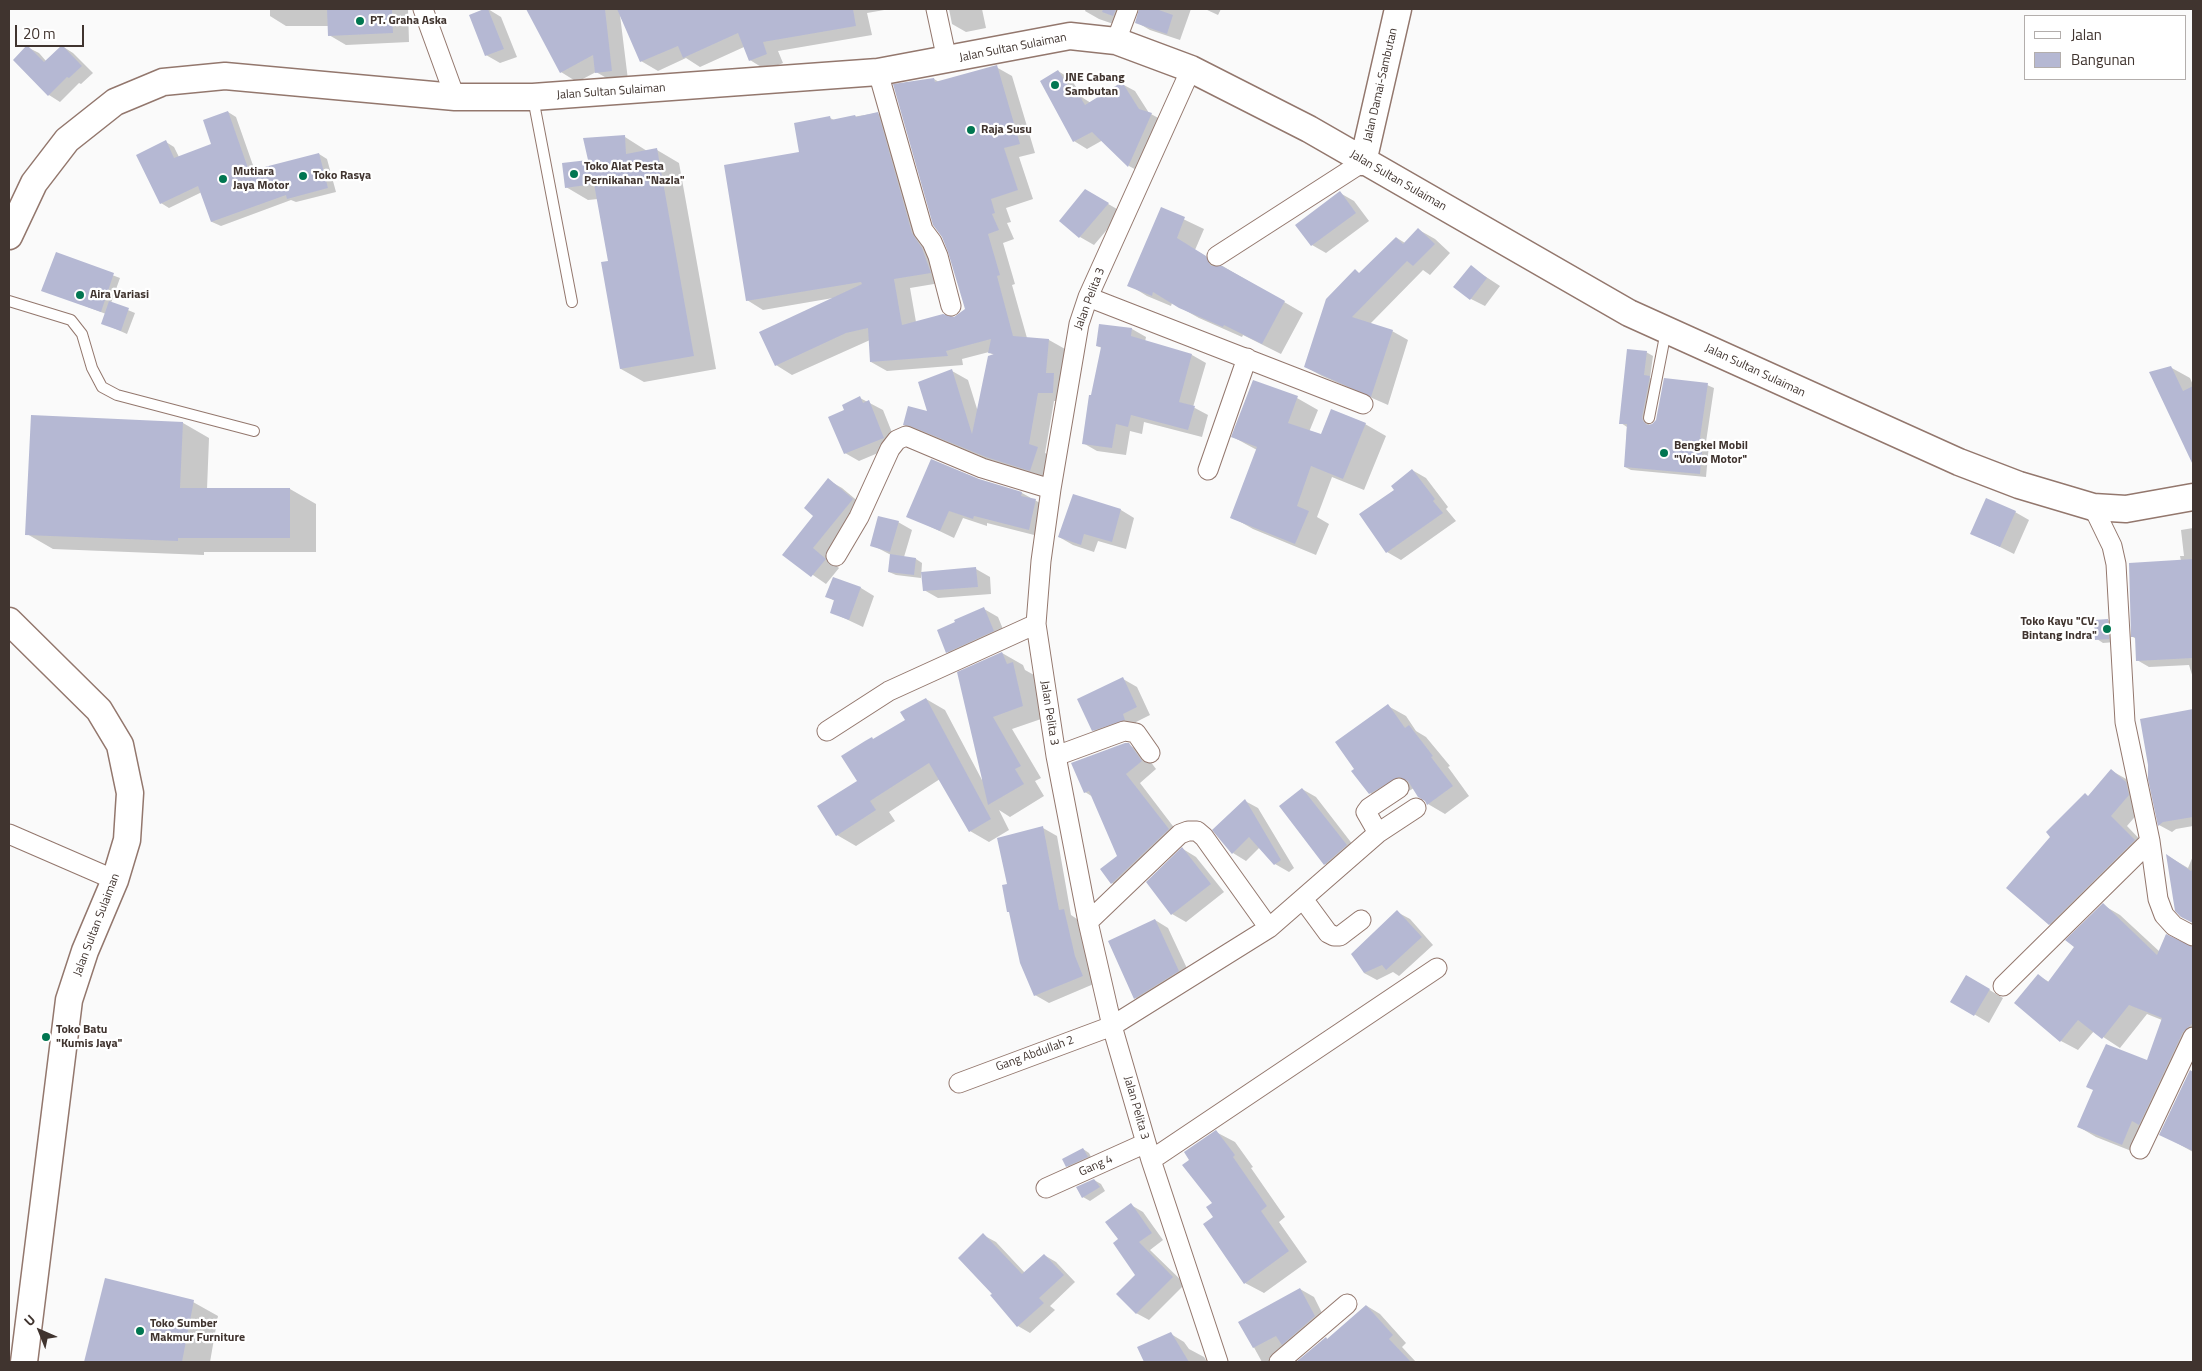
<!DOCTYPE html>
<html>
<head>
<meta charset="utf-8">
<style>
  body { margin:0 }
  #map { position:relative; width:2202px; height:1371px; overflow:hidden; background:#fafafa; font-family:"Titillium Web",sans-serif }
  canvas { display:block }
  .frame { position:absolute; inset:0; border:10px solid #40342f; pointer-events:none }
  .legend { position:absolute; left:2024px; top:15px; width:162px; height:65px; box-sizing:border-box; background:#fff; border:1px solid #b3aeac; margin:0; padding:6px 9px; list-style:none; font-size:15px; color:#40342f }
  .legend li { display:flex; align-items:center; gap:10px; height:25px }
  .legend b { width:25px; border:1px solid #b3aeac }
  .north { position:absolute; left:15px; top:1306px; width:50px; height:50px; -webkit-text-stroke:4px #fff; paint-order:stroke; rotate:316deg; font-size:14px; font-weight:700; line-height:20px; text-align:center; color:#40342f }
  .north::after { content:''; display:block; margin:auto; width:18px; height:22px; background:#40342f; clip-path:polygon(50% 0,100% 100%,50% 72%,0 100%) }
  .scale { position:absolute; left:15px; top:25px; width:69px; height:22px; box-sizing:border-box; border:2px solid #40342f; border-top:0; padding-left:6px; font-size:15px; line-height:18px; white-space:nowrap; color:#40342f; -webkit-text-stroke:4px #fff; paint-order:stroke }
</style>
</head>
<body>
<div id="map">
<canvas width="2202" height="1371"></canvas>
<div class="frame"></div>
<ul class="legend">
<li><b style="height:6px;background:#fff"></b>Jalan</li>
<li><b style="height:14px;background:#b5b8d3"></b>Bangunan</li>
</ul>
<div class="north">U</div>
<div class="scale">20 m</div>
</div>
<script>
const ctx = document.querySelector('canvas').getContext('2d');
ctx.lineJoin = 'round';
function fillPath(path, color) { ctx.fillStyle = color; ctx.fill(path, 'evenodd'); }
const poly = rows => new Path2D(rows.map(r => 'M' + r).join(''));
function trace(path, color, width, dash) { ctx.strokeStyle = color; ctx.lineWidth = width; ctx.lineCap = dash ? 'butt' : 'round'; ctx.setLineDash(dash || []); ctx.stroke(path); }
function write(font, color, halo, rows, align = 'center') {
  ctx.font = font + ' "Titillium Web",sans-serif'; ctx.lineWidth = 4.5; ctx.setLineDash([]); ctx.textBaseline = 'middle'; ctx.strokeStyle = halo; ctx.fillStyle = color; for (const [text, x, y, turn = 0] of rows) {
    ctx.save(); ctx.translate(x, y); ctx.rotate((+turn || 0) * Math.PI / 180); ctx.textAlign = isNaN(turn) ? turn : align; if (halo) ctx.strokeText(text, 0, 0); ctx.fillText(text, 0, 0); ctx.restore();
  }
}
fillPath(poly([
  [270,9,408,9,409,42,346,45,329,35,329,26,286,26,270,16],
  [488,9,501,17,517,57,500,63,486,55,471,15],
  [527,9,890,9,867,13,872,35,778,51,783,63,766,70,750,60,744,47,700,67,686,58,658,71,641,61,620,15,628,80,612,81,596,72,577,82,561,72],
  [949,9,982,9,986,28,966,32,952,24],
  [1086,9,1134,9,1125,28,1099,19,1085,11],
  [1140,9,1191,9,1180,40,1150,30,1136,22],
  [1205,9,1221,9,1218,15],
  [62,46,73,53,93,73,81,84,79,83,60,102,49,95,14,60,27,47,39,53,46,61],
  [996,67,1012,76,1035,153,1019,157,1033,199,1006,208,1011,222,1007,223,1014,239,1003,243,1015,284,1012,285,1027,338,1049,340,1065,349,1062,379,1069,401,1054,401,1045,453,1053,457,1046,479,1003,466,927,434,920,434,904,425,929,413,952,371,968,380,978,412,994,355,989,352,962,359,963,365,887,371,871,362,870,340,792,375,776,365,833,298,763,310,747,300,800,153,830,118,834,120,877,113,893,122,946,282,910,288,916,322,955,318,967,309,934,79,939,82],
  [1058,71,1071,79,1083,98,1091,103,1122,84,1135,91,1149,113,1164,121,1142,173,1129,166,1103,140,1087,149,1074,141],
  [228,112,236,117,255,171,319,154,327,159,336,192,296,202,291,200,221,226,212,222,202,192,169,208,161,203,166,142,174,147,179,157,213,144],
  [625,137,647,151,657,150,679,163,716,369,644,382,621,369,609,262,598,199,588,200,566,187,590,161],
  [1086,191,1122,212,1094,245,1080,237],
  [1340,193,1354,201,1369,221,1326,253,1312,245,1297,225],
  [1162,209,1204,229,1195,250,1303,313,1281,354,1243,335,1242,337,1199,318,1172,303,1171,306,1147,296,1129,285],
  [1419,230,1435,239,1450,253,1430,275,1423,270,1370,324,1392,331,1408,340,1388,405,1322,376,1306,367,1360,274,1397,238,1405,243],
  [56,254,120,278,111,303,135,313,127,334,102,323,106,314,43,290],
  [1471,267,1500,286,1485,306,1471,299],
  [1100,325,1132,329,1146,337,1145,342,1192,355,1206,363,1193,407,1208,415,1202,437,1144,422,1142,434,1130,431,1126,455,1097,451,1083,443,1102,348,1097,346],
  [1646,352,1653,356,1650,378,1656,381,1649,426,1652,426,1707,385,1714,388,1706,442,1709,444,1706,477,1631,470,1625,467,1627,427,1621,423],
  [2170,367,2190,378,2193,385,2193,456,2189,453],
  [860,398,883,410,897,445,859,461,845,453,846,411],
  [1297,398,1318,410,1309,432,1321,436,1365,424,1386,436,1364,490,1332,477,1317,517,1329,524,1316,555,1253,529,1232,517,1257,450,1233,437],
  [32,416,183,423,209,438,207,489,290,489,316,504,316,552,204,552,204,555,53,549,27,534],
  [1412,470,1426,478,1448,507,1446,509,1456,521,1401,560,1387,552,1361,514,1396,490],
  [828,480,842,488,866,508,826,557,839,568,826,584,784,555,815,516],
  [978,480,1022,493,1049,508,1042,537,987,523,987,526,963,518,954,538,908,516],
  [1074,496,1121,510,1134,518,1126,549,1098,541,1094,552,1073,545,1059,537],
  [2015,512,2029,520,2014,554,1972,533],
  [898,522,912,530,904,557,916,559,922,563,921,578,896,575,889,572,891,555,872,545],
  [2193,528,2193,678,2189,665,2149,667,2137,660,2136,639,2133,637,2181,561,2180,556,2184,556,2181,530],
  [976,569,990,577,991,594,938,598,924,590,923,573],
  [834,579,861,588,874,596,863,627,831,612,835,601,827,597],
  [984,609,998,617,1007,639,960,660,947,652],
  [2108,620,2114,624,2115,642,2103,643,2097,639],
  [1002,653,1023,665,1025,670,1034,675,1044,718,1012,729,1041,778,1035,781,1044,796,1010,817,999,810,1009,830,989,842,970,831,940,779,889,812,895,821,856,846,837,835,875,740,906,720,926,699,945,710,982,780],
  [1123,679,1137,687,1150,715,1136,722,1138,728,1107,738,1093,730],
  [1388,706,1406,716,1416,731,1426,737,1450,766,1448,767,1469,796,1445,814,1428,804,1414,788,1388,803,1370,793],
  [2193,710,2193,826,2176,829,2172,832,2159,825,2150,779,2149,765,2141,720],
  [1129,745,1144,753,1156,769,1140,783,1182,838,1126,892,1112,883,1101,869,1119,856,1093,797,1085,792],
  [2112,771,2128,780,2145,805,2127,826,2150,850,2066,934,2049,924,2089,797],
  [1302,789,1316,797,1360,854,1339,872,1325,864],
  [1245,801,1258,808,1294,868,1289,872,1275,864,1260,847,1246,861,1233,853],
  [1043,828,1057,836,1071,915,1077,919,1088,965,1096,983,1049,1003,1035,995,1009,885],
  [1183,849,1196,857,1224,892,1186,922,1172,914],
  [2168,856,2188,868,2193,856,2193,923,2182,916],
  [2103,905,2120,915,2160,952,2193,947,2193,1056,2139,1154,2096,1137,2079,1127,2148,1061,2162,1020,2147,1014,2120,1048,2094,1031,2078,1050,2061,1041,2039,976,2049,982,2075,947],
  [1397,912,1410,919,1433,945,1399,976,1393,972,1377,980,1364,973],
  [1155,920,1168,928,1192,979,1148,1006,1135,998],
  [1966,976,2003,998,1989,1023,1952,1001],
  [2190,1072,2193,1073,2193,1152,2161,1134],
  [1216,1132,1235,1142,1253,1167,1251,1168,1285,1217,1279,1222,1307,1262,1264,1293,1245,1283,1215,1217,1214,1203,1191,1160],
  [1083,1149,1089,1153,1093,1161,1073,1170,1067,1166],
  [1094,1180,1101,1184,1105,1191,1090,1201,1083,1197],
  [1131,1205,1143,1212,1163,1240,1150,1250,1185,1284,1149,1320,1136,1313,1137,1275,1120,1239],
  [983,1235,996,1242,1025,1273,1044,1255,1056,1262,1075,1282,1050,1306,1055,1310,1030,1333,1018,1326,994,1294],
  [106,1280,193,1302,218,1316,210,1362,85,1362],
  [1300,1289,1314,1297,1328,1325,1286,1362,1262,1362,1240,1322],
  [1367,1306,1380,1314,1406,1343,1402,1347,1416,1362,1298,1362,1326,1338,1328,1340],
  [1171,1334,1184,1342,1189,1349,1204,1357,1207,1362,1146,1362,1139,1348]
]), '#0003');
fillPath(poly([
  [327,9,392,9,393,33,328,36],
  [484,9,488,9,504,49,485,56,469,15],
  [526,9,605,9,612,71,595,73,593,55,560,73],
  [617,9,853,9,856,26,763,42,767,54,749,61,738,33,683,58,678,46,640,62],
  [1103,9,1116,9,1113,16,1102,12],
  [1139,9,1156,9,1173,15,1167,34,1135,23],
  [27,45,44,62,62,45,82,66,69,78,67,77,48,96,13,60],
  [997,65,1020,144,1004,148,1018,190,991,199,995,213,992,214,999,230,988,234,1000,275,997,276,1013,336,1049,339,1046,373,1054,373,1053,393,1038,393,1029,444,1038,447,1030,471,986,457,910,426,903,425,908,406,927,411,918,382,952,369,972,434,988,356,994,354,988,353,991,339,946,351,948,356,870,362,868,328,846,333,775,366,759,332,862,284,861,282,746,301,724,165,799,152,794,123,830,116,831,120,855,115,856,117,878,112,912,233,922,248,931,273,894,279,902,325,943,314,954,317,965,309,948,252,942,237,933,225,893,84,934,78,935,82],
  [1058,70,1075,97,1079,95,1085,105,1122,82,1139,109,1152,113,1128,167,1092,132,1073,142,1040,81],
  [228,111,249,171,319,153,328,188,287,199,286,195,211,222,198,186,160,204,136,155,166,140,174,158,211,144,203,120],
  [625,135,626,154,657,148,694,356,620,369,601,262,608,261,594,184,565,188,562,163,588,160,583,138],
  [1085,189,1109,203,1079,238,1059,221],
  [1340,191,1356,213,1311,246,1295,225],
  [1161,207,1185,217,1177,238,1206,256,1211,266,1222,266,1285,301,1262,344,1224,325,1223,327,1179,308,1153,292,1152,296,1127,286],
  [1418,228,1435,244,1413,266,1407,261,1352,317,1393,330,1371,397,1304,367,1326,299,1355,269,1359,273,1396,237,1403,244],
  [56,252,114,273,101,312,41,291],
  [1471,265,1487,278,1470,300,1453,287],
  [109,301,129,308,121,331,101,324],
  [1099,324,1132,328,1131,336,1192,354,1179,402,1195,406,1188,430,1131,415,1128,427,1116,424,1112,448,1082,444,1089,395,1091,395,1101,347,1096,346],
  [1627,349,1647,351,1644,375,1650,376,1642,417,1643,421,1647,425,1652,424,1656,420,1664,378,1708,383,1700,438,1703,439,1700,474,1624,467,1627,424,1619,424],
  [2171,366,2183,391,2193,386,2193,465,2149,372],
  [1253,380,1298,396,1288,423,1321,434,1331,409,1366,423,1343,479,1311,466,1297,506,1309,511,1295,544,1230,518,1257,447,1231,437],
  [860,396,863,403,869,400,884,438,844,454,828,417,844,410,842,405],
  [31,415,183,422,180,488,290,488,290,538,178,538,178,541,25,535],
  [931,459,979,479,1022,492,1021,496,1036,499,1029,530,974,516,973,519,949,511,940,531,906,517],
  [1412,469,1435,499,1433,501,1443,513,1386,553,1359,514,1394,490,1391,486],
  [828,478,853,499,813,548,826,559,811,577,782,555,813,516,804,508],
  [1073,494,1121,509,1112,542,1084,534,1081,545,1058,537],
  [1986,498,2016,511,2000,547,1970,534],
  [878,516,899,521,890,552,870,546],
  [890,554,916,558,914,575,888,572],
  [2193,559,2193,658,2136,661,2135,637,2131,637,2129,563],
  [976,567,978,587,923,591,921,572],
  [833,577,861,587,849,620,830,613,834,600,825,597],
  [984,607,994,631,946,653,937,630,955,622,954,620],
  [2108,619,2109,639,2095,640,2094,620],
  [1002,652,1007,664,1013,662,1023,706,993,717,1021,766,1015,769,1024,784,988,805,957,672],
  [1123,677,1137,707,1123,714,1125,720,1092,731,1077,699],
  [926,698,991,819,969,832,929,763,870,801,876,810,836,836,817,806,857,781,841,756,865,741,872,737,873,739,905,720,900,712],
  [1388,704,1405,728,1409,725,1433,756,1431,757,1453,786,1427,805,1425,801,1418,797,1408,781,1399,777,1369,794,1351,771,1354,769,1335,742],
  [2193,709,2193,817,2163,822,2158,826,2148,779,2148,765,2140,719],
  [1125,743,1129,743,1142,761,1126,774,1169,829,1111,884,1100,869,1117,856,1089,791,1084,793,1071,763],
  [2111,769,2126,782,2129,795,2111,816,2135,840,2049,925,2006,888,2050,837,2046,832,2085,793,2088,796],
  [1302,788,1347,845,1324,865,1279,806],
  [1245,799,1281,860,1274,865,1249,837,1232,854,1212,830],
  [1043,826,1059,910,1064,909,1075,956,1083,976,1034,996,1020,963,1009,912,1007,912,1002,885,1007,884,997,838],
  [1182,847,1211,884,1171,915,1146,882],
  [2166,854,2191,871,2193,868,2193,923,2181,917,2175,911],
  [2103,903,2157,955,2166,934,2193,947,2193,1023,2183,1032,2139,1125,2132,1121,2122,1145,2077,1127,2093,1090,2086,1087,2106,1044,2147,1060,2162,1018,2129,1005,2102,1039,2078,1020,2060,1042,2014,1003,2038,974,2048,982,2074,947,2065,940],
  [1397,910,1422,937,1386,970,1382,965,1364,973,1351,954],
  [1155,919,1179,971,1134,999,1108,941],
  [1966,975,1990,989,1974,1016,1950,1002],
  [2190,1070,2193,1072,2193,1151,2159,1135],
  [1216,1130,1235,1155,1233,1157,1267,1206,1261,1211,1289,1251,1244,1284,1203,1224,1213,1217,1206,1207,1212,1203,1182,1165,1189,1160,1184,1152],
  [1083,1148,1088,1157,1066,1167,1062,1159],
  [1094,1179,1100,1187,1082,1198,1076,1187],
  [1131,1203,1152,1233,1139,1242,1173,1277,1136,1314,1116,1294,1135,1275,1113,1243,1118,1239,1105,1222],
  [983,1233,1022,1274,1044,1254,1064,1275,1039,1298,1044,1303,1017,1327,990,1295,992,1294,958,1258],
  [105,1278,194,1300,182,1362,84,1362],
  [1300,1288,1315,1316,1282,1345,1276,1336,1253,1348,1238,1322],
  [1366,1305,1393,1335,1389,1339,1411,1362,1296,1362,1326,1337,1327,1339],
  [1171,1332,1189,1362,1144,1362,1137,1347]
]), '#b5b8d3');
const lane = poly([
  [533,98,572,302],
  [9,301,71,320,82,334,92,368,102,387,117,395,254,431],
  [1649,418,1666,331]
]);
const street = poly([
  [423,9,455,97],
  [936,9,947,60],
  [1116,41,1128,9],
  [1191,69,1088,297,1079,324,1051,489,1041,561,1036,624,1056,756,1088,922,1112,1026,1151,1160,1218,1362],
  [878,72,923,230,932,242,938,256,951,306],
  [1217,256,1363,162],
  [1088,297,1363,404],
  [1208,470,1247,358],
  [2093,507,2112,546,2116,564,2125,722,2150,841,2158,899,2164,915,2174,926,2193,936],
  [836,556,859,517,890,449,897,440,906,436,982,468,1051,489],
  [827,731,889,691,1036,624],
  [1056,756,1124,731,1136,733,1150,753],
  [1378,833,1366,812,1369,808,1399,788],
  [9,834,115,880],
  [1303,899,1328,933,1334,936,1340,936,1361,920],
  [1088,922,1180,834,1188,831,1197,831,1204,837,1269,928],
  [2003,986,2150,841],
  [959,1083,1112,1026,1269,928,1378,833,1416,808],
  [2140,1149,2193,1037],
  [1151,1160,1437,968],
  [1046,1188,1146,1143],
  [1279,1362,1347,1304]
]);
const secondary = poly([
  [1363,162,1398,9],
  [9,236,34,183,67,140,115,102,163,82,225,76,455,97,533,97,878,72,1070,36,1116,41,1191,69,1309,129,1629,313,1959,462,2019,485,2093,507,2126,509,2193,497],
  [9,621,99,710,120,745,130,793,127,840,115,880,85,951,69,1000,24,1362]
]);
trace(lane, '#93776d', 12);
trace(street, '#93776d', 21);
trace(secondary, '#93776d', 29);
trace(lane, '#fff', 10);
trace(street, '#fff', 19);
trace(secondary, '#fff', 26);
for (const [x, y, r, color] of [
  [360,21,5,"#017651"],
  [1055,85,5,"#017651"],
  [971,130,5,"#017651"],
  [574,174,5,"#017651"],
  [303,176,5,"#017651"],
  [223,179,5,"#017651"],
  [80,295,5,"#017651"],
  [1664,453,5,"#017651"],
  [2107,629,5,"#017651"],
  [46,1037,5,"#017651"],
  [140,1331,5,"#017651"]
]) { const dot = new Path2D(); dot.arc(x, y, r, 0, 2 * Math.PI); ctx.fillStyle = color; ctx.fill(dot); trace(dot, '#fff', 2); }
write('bold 12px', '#40342f', '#fff', [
  ["PT. Graha Aska",370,21],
  ["JNE Cabang",1065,78],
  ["Sambutan",1065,92],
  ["Raja Susu",981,130],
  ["Toko Alat Pesta",584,167],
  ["Pernikahan \"Nazla\"",584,181],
  ["Mutiara",233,172],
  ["Jaya Motor",233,186],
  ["Toko Rasya",313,176],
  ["Aira Variasi",90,295],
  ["Bengkel Mobil",1674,446],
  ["\"Volvo Motor\"",1674,460],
  ["Toko Kayu \"CV.",2097,622,"right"],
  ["Bintang Indra\"",2097,636,"right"],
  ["Toko Batu",56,1030],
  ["\"Kumis Jaya\"",56,1044],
  ["Toko Sumber",150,1324],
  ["Makmur Furniture",150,1338]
], 'left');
write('12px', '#40342f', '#fff', [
  ["Jalan Sultan Sulaiman",1013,48,-11],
  ["Jalan Damai-Sambutan",1381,85,-77],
  ["Jalan Sultan Sulaiman",611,92,-4],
  ["Jalan Sultan Sulaiman",1398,181,30],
  ["Jalan Pelita 3",1090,299,-69],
  ["Jalan Sultan Sulaiman",1755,371,25],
  ["Jalan Pelita 3",1049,713,81],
  ["Jalan Sultan Sulaiman",97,925,-69],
  ["Gang Abdullah 2",1035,1054,-20],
  ["Jalan Pelita 3",1136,1108,74],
  ["Gang 4",1096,1166,-24]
]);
</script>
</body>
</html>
